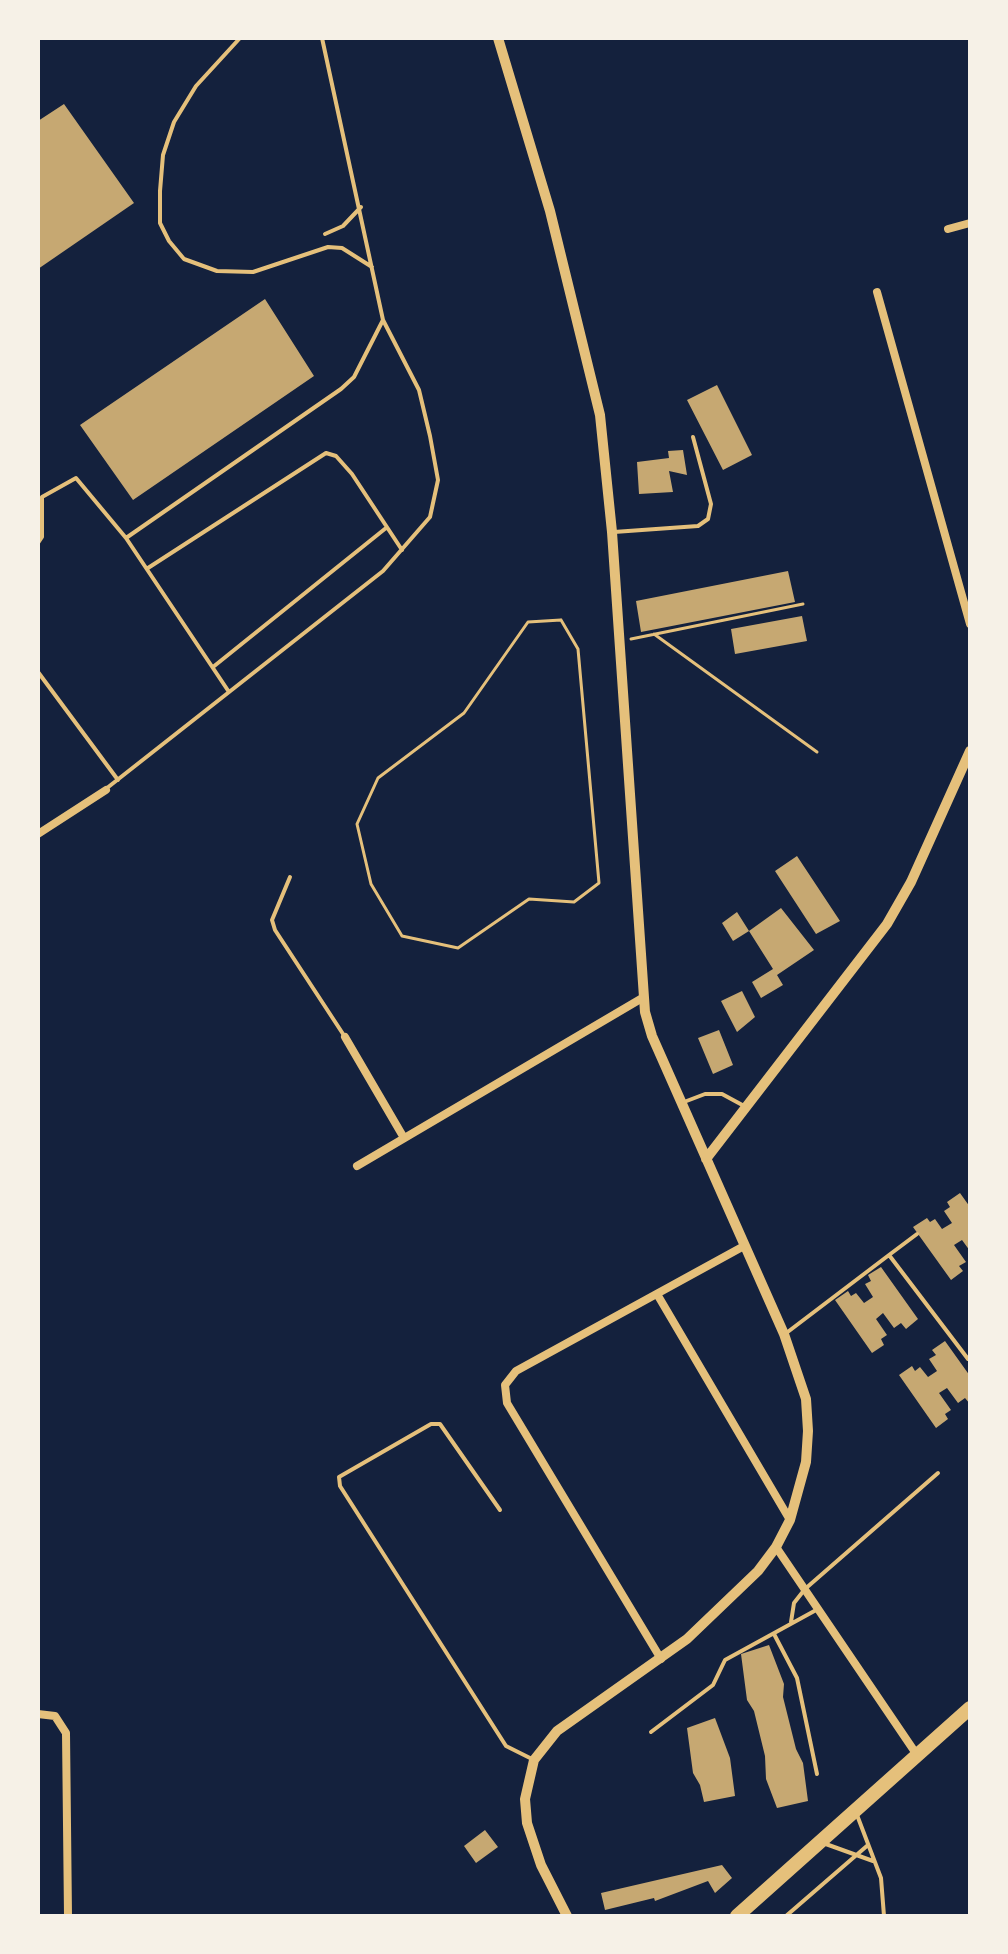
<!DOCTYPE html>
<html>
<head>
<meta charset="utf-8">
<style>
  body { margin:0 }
  #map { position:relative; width:1008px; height:1954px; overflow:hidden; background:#14213d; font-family:"IBM Plex Sans",sans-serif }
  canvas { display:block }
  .frame { position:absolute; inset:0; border:40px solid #f6f1e7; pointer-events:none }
</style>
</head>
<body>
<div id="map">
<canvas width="1008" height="1954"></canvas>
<div class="frame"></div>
</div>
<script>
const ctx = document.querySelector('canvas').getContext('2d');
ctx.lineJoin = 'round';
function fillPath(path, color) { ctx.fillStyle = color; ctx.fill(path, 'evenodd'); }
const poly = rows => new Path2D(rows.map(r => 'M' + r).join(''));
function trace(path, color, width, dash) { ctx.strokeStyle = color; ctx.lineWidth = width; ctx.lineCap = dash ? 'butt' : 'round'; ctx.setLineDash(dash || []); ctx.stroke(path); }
fillPath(poly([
  [64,104,134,203,38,269,38,121],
  [265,299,314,376,133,500,80,425],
  [717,385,752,455,723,470,687,400],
  [683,450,687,475,669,471,673,492,639,494,637,462,669,458,668,451],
  [788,571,795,602,641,632,636,601],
  [802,616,807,641,735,654,731,629],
  [797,856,840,921,816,934,775,871],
  [781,908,814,950,777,975,783,985,761,998,752,982,773,969,749,931,733,941,722,923,737,912,749,931],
  [742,991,755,1017,737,1032,721,1001],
  [719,1030,733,1065,713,1074,698,1038],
  [960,1193,970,1207,970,1251,962,1240,954,1245,966,1262,959,1266,963,1271,951,1280,913,1227,927,1218,930,1222,935,1219,942,1229,952,1223,944,1211,950,1207,947,1202],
  [881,1267,918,1319,906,1329,901,1323,894,1328,883,1313,876,1319,887,1335,881,1339,884,1345,872,1353,835,1300,848,1291,851,1296,856,1293,864,1303,873,1297,865,1284,871,1281,868,1275],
  [945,1341,970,1376,970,1404,965,1398,958,1403,947,1388,939,1393,951,1410,945,1414,948,1419,936,1428,899,1375,912,1366,915,1371,920,1367,928,1377,937,1371,929,1359,936,1355,932,1350],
  [769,1645,784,1684,783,1697,796,1749,803,1763,808,1801,777,1808,766,1779,765,1756,754,1711,747,1700,741,1654],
  [715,1718,730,1758,735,1796,704,1802,700,1785,693,1773,687,1728],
  [485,1830,498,1847,476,1863,464,1846],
  [722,1865,732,1878,715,1893,708,1881,655,1901,654,1898,605,1910,601,1893]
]), '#c6a872');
trace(poly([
  [561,620,578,649,599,883,574,902,529,899,458,948,402,936,371,884,357,824,378,778,464,713,528,622,561,620],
  [654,634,817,752],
  [631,639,803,604]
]), '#e5c07b', 3);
trace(poly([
  [240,38,196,86,174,122,163,155,160,191,160,223,169,241,184,259,217,271,253,272,328,247,342,248,372,267],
  [325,234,343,226,361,207],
  [614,532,698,526,708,519,711,504,693,437],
  [126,538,229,692],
  [38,543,42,537,42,497,76,478,126,538,341,389,354,377,383,320],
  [148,568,326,453,336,456,352,474,402,550],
  [213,667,386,528],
  [38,672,118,780],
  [107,788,383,571,430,517,438,480,430,436,419,390,383,320,322,38],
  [290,877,272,920,275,930,345,1037],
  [684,1102,705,1094,722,1094,746,1107],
  [889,1255,917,1234],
  [785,1334,889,1255,968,1359],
  [500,1510,440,1424,431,1424,339,1477,340,1486,506,1746,532,1759],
  [791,1622,794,1603,805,1589,938,1473],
  [774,1634,797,1678,817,1774],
  [651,1732,713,1685,725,1660,818,1609],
  [857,1815,881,1878,884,1916],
  [823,1843,873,1861],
  [786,1916,868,1845]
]), '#e5c07b', 4);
trace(poly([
  [948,229,970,223],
  [877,292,970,624],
  [38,834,106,790],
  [345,1037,404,1138],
  [357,1166,644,997],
  [657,1294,790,1520],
  [776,1547,917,1755],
  [661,1659,507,1403,505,1385,516,1371,744,1246],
  [38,1714,55,1716,66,1733,68,1916]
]), '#e5c07b', 8);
trace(poly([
  [498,38,550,211,600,415,612,532,645,1012,652,1036,784,1334,806,1399,808,1431,806,1462,790,1520,776,1547,758,1571,687,1639,557,1731,534,1760,525,1799,527,1823,541,1865,567,1916],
  [706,1159,887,924,911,882,970,751]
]), '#e5c07b', 10);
trace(poly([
  [737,1916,970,1708]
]), '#e5c07b', 14);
</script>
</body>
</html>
